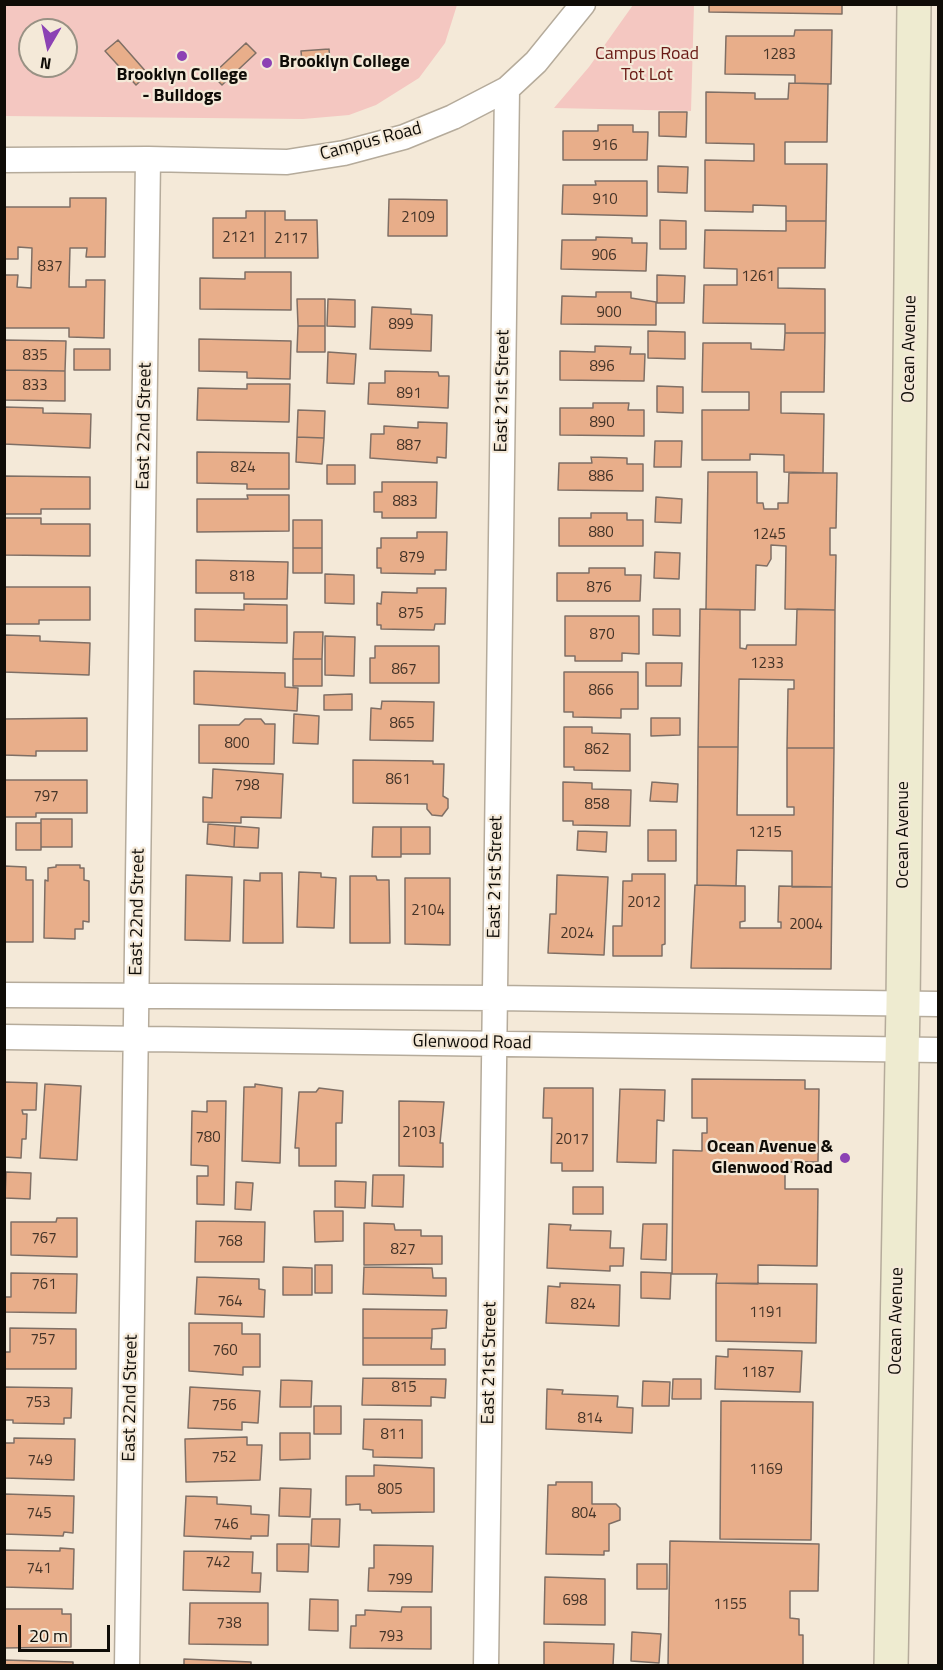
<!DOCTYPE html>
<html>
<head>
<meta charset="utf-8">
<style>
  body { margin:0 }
  #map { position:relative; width:943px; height:1670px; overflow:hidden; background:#f4e9d8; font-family:"Titillium Web",sans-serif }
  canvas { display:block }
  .frame { position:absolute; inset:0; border:6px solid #0f0c07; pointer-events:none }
  .north { position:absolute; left:18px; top:18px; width:60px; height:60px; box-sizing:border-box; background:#f4e9d8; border:2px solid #989184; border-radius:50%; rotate:189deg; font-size:16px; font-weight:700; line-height:24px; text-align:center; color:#0f0c07 }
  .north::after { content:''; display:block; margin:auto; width:21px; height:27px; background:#8c42b4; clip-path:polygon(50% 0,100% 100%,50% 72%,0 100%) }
  .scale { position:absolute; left:18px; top:1625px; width:92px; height:27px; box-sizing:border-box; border:3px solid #0f0c07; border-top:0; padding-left:8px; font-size:18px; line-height:21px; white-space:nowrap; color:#0f0c07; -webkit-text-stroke:4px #f4e9d8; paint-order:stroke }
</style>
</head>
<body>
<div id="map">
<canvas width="943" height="1670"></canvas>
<div class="frame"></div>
<div class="north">N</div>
<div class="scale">20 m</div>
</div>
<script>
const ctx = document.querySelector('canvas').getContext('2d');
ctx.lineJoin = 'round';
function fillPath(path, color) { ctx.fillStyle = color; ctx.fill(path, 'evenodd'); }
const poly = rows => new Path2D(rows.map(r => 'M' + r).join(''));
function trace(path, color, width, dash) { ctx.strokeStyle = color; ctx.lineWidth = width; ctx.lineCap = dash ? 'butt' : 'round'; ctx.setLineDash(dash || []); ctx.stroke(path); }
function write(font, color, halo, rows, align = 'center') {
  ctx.font = font + ' "Titillium Web",sans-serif'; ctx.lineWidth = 4.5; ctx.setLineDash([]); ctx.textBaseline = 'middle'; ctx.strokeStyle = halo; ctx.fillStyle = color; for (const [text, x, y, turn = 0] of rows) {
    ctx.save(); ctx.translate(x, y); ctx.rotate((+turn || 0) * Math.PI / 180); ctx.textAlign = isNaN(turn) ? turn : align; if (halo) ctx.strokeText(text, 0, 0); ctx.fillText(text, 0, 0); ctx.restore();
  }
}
fillPath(poly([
  [5,5,457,5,445,43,419,78,376,105,349,115,303,119,5,116],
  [30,30,66,30,66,66,30,66],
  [633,5,694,5,691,111,554,108,589,67]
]), '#f4c7c1');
const building = poly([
  [709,4,842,4,842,14,709,12,709,4],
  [795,30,832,30,831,84,795,83,795,75,725,74,726,36,794,36,795,30],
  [118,40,148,74,136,85,105,51,118,40],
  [246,43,256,53,222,85,212,75,246,43],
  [329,49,330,61,302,62,301,51,329,49],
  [789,83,828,84,827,142,785,142,785,164,827,164,826,221,786,221,786,206,753,205,753,212,705,211,705,160,754,161,754,144,706,143,706,92,755,93,755,99,788,99,789,83],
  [659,112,687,112,686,137,659,136,659,112],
  [598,125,633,125,633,132,648,132,647,160,563,160,563,131,598,131,598,125],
  [658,166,688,167,687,193,658,192,658,166],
  [595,181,647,181,647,216,562,214,563,185,596,185,595,181],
  [70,198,106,198,105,257,86,257,87,248,70,248,69,287,86,287,86,280,105,280,104,338,69,337,69,328,4,328,4,275,18,275,17,287,31,288,32,248,18,247,18,259,4,259,4,207,70,207,70,198],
  [389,199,447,200,447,236,388,236,389,199],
  [246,211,265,211,265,258,213,258,213,218,246,218,246,211],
  [265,211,285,211,285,220,317,220,318,258,265,258,265,211],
  [660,220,686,221,686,249,660,249,660,220],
  [786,221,826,221,825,268,778,268,778,288,825,289,825,333,785,333,785,324,703,323,704,285,737,285,737,269,704,268,705,230,786,231,786,221],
  [596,237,632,238,632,243,647,243,646,271,561,269,562,240,596,240,596,237],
  [245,272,291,272,291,310,200,309,200,278,245,279,245,272],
  [657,275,685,276,684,303,657,303,657,275],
  [596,292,631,292,631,298,656,302,656,325,561,324,562,296,596,297,596,292],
  [297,299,325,299,325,326,298,326,297,299],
  [328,299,355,300,355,327,327,326,328,299],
  [372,307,411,309,411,314,432,315,431,351,370,349,372,307],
  [298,326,325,326,325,352,297,352,298,326],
  [648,331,685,332,685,359,648,358,648,331],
  [785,333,825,333,824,392,781,392,781,413,824,414,823,473,784,472,784,455,750,454,750,460,702,460,702,410,749,410,749,392,702,392,703,343,751,343,751,349,784,350,785,333],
  [199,339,291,341,290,379,247,378,247,372,199,371,199,339],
  [4,340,66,341,65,371,4,370,4,340],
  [595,346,631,347,630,354,645,354,644,381,560,380,560,351,595,352,595,346],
  [74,349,110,349,110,370,74,370,74,349],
  [328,352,356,354,354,384,327,383,328,352],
  [4,370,65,371,65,401,4,400,4,370],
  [385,371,438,372,439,376,449,376,448,408,368,404,369,383,385,383,385,371],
  [247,384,290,384,289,422,197,420,198,388,247,389,247,384],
  [657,386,683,387,683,413,657,412,657,386],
  [593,403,629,403,628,410,644,410,644,436,560,435,560,408,593,408,593,403],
  [4,407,43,408,43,413,91,414,90,448,4,444,4,407],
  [298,410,325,411,324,438,297,437,298,410],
  [418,422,447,423,446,458,437,457,437,463,370,458,371,434,384,434,384,426,418,428,418,422],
  [297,437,324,438,322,464,296,462,297,437],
  [655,441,682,441,681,467,654,467,655,441],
  [197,452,289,453,289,489,247,489,247,484,197,483,197,452],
  [591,457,627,458,627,464,643,464,643,491,558,490,559,463,592,463,591,457],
  [327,465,355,465,355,484,327,484,327,465],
  [708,472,757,472,757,503,763,503,764,509,778,509,778,503,788,503,789,473,837,473,836,528,830,528,830,555,836,555,835,610,785,609,786,546,771,545,771,559,767,566,756,565,755,610,706,609,708,472],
  [4,476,90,477,90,509,41,509,41,514,4,514,4,476],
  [382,482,437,482,436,518,382,518,382,512,374,512,374,492,382,492,382,482],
  [247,495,289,495,289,531,197,532,197,499,248,499,247,495],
  [656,497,682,499,681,523,655,522,656,497],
  [591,513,627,513,627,520,643,520,643,546,559,546,559,518,591,518,591,513],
  [4,518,41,518,41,524,90,524,90,556,4,555,4,518],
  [293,520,322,520,322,548,293,548,293,520],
  [417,532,447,532,446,570,435,570,435,574,381,573,381,568,377,568,377,548,381,548,381,538,417,538,417,532],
  [293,548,322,548,322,573,293,573,293,548],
  [655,552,680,553,679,579,654,578,655,552],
  [196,560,288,562,287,599,244,599,244,593,196,593,196,560],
  [589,568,625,568,625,575,641,575,640,601,557,601,557,573,589,573,589,568],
  [325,574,354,575,354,604,325,603,325,574],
  [4,587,90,587,90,620,39,620,39,624,4,624,4,587],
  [417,588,446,588,445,624,435,624,434,630,381,629,381,625,377,625,377,603,381,604,382,592,417,593,417,588],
  [244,604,287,605,287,643,195,641,195,609,244,610,244,604],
  [653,609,680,609,680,636,653,635,653,609],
  [700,609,740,610,740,648,746,649,747,645,796,645,797,609,835,610,834,748,787,748,788,689,794,689,794,680,739,679,738,747,698,747,700,609],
  [565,616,639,616,639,654,622,653,622,661,575,661,575,656,565,656,565,616],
  [294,632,323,632,322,659,293,659,294,632],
  [4,635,40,636,40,641,90,643,89,675,4,672,4,635],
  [325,636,355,637,354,676,325,675,325,636],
  [375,646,439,646,439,683,370,683,370,658,375,658,375,646],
  [293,659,322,659,322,686,293,686,293,659],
  [646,663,682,663,681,686,646,686,646,663],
  [194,671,285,673,285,687,298,688,297,711,194,704,194,671],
  [564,672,638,672,638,709,621,709,621,718,573,717,573,712,564,712,564,672],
  [352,694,352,710,324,710,324,695,352,694],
  [382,701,434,702,433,741,370,740,371,708,381,709,382,701],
  [294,714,319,716,318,744,293,743,294,714],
  [87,718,87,751,36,751,36,756,4,755,4,719,87,718],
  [651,718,680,718,680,735,651,736,651,718],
  [245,719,261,719,265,724,275,724,274,764,199,763,199,725,239,725,245,719],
  [564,727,592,727,592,733,630,734,630,771,574,770,574,767,564,767,564,727],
  [698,747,738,747,737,815,794,815,794,807,787,807,787,748,834,748,832,887,792,887,792,851,737,850,736,886,697,885,698,747],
  [353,760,433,761,433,764,444,764,443,796,448,799,448,808,442,816,432,815,427,809,427,804,353,803,353,760],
  [213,769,283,774,281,818,241,817,241,823,203,822,203,797,212,798,213,769],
  [4,780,87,780,87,813,36,813,36,817,4,817,4,780],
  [563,782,592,783,592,789,631,790,630,826,573,825,573,821,563,821,563,782],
  [652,782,678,784,677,802,650,801,652,782],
  [41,819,72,819,72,847,41,847,41,819],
  [16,823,41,823,41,850,16,850,16,823],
  [208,824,235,826,234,847,207,844,208,824],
  [235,826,259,828,258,848,234,847,235,826],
  [373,827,401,827,401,857,372,857,373,827],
  [401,827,430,827,430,854,401,854,401,827],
  [648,830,676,830,676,861,648,861,648,830],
  [578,831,607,832,606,852,577,850,578,831],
  [56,865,80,865,80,868,84,868,84,880,89,881,89,922,83,921,83,929,75,929,75,939,44,938,45,880,48,881,48,868,56,867,56,865],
  [4,866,26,867,26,880,33,880,33,942,4,942,4,866],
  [299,872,321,873,321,877,336,878,334,928,297,927,299,872],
  [260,873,282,873,283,943,243,943,244,880,260,881,260,873],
  [632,874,665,874,665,944,662,945,662,956,613,956,613,926,622,926,623,881,632,881,632,874],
  [186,875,232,877,230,941,185,940,186,875],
  [557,875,608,877,604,955,548,953,550,914,556,914,557,875],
  [350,876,376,876,377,880,389,880,390,943,350,943,350,876],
  [405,878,450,878,450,945,405,944,405,878],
  [695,885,745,886,745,921,740,922,740,928,781,928,781,922,778,922,779,886,832,887,831,969,691,968,695,885],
  [692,1079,805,1080,805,1089,819,1089,818,1162,785,1162,785,1189,818,1189,817,1266,758,1265,758,1284,716,1283,717,1274,672,1274,673,1150,702,1151,702,1133,707,1133,707,1118,692,1118,692,1079],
  [4,1082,37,1083,36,1110,22,1110,23,1114,27,1114,26,1139,22,1139,21,1158,4,1157,4,1082],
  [45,1084,81,1086,77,1160,40,1158,45,1084],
  [255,1084,282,1088,280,1163,242,1161,244,1087,255,1087,255,1084],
  [319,1088,343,1091,342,1123,336,1123,336,1166,299,1166,299,1148,295,1148,299,1092,316,1092,319,1088],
  [544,1088,593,1088,593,1171,562,1171,562,1163,551,1163,552,1118,543,1118,544,1088],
  [620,1089,665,1090,664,1121,657,1120,656,1163,617,1162,620,1089],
  [207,1101,226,1101,224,1205,197,1204,197,1176,208,1176,208,1166,191,1165,192,1111,207,1112,207,1101],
  [399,1101,444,1102,440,1143,443,1143,443,1167,399,1166,399,1101],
  [6,1172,31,1173,30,1199,5,1198,6,1172],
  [373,1175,404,1175,403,1207,372,1206,373,1175],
  [335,1181,366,1182,365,1208,335,1207,335,1181],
  [236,1182,253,1183,251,1210,235,1209,236,1182],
  [573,1187,603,1187,603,1214,573,1214,573,1187],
  [314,1211,343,1211,343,1241,315,1242,314,1211],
  [57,1218,77,1218,77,1257,11,1255,11,1222,56,1222,57,1218],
  [196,1221,265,1222,264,1262,195,1262,196,1221],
  [364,1223,394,1224,395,1230,421,1230,421,1236,442,1236,442,1264,364,1265,364,1223],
  [549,1224,571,1225,570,1230,611,1231,610,1248,624,1248,623,1266,610,1266,610,1271,547,1268,549,1224],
  [643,1224,667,1224,666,1260,641,1259,643,1224],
  [315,1265,332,1265,332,1293,315,1293,315,1265],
  [283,1267,312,1268,312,1295,283,1295,283,1267],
  [364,1267,432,1268,433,1278,446,1278,446,1296,363,1294,364,1267],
  [641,1272,671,1273,670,1299,641,1298,641,1272],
  [11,1273,77,1274,76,1313,4,1312,4,1297,11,1297,11,1273],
  [197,1277,259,1279,259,1289,265,1290,264,1317,195,1314,197,1277],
  [560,1283,620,1285,619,1326,546,1323,548,1286,560,1287,560,1283],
  [716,1283,817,1284,816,1343,716,1341,716,1283],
  [363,1309,447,1310,446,1328,432,1329,432,1338,363,1338,363,1309],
  [189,1323,242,1323,242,1334,260,1334,260,1367,243,1367,243,1375,189,1371,189,1323],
  [10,1328,76,1329,76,1369,4,1369,4,1352,10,1352,10,1328],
  [363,1338,432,1338,431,1349,445,1349,445,1365,363,1365,363,1338],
  [728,1349,802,1351,800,1392,715,1389,716,1356,728,1357,728,1349],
  [363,1378,446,1379,445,1398,431,1397,431,1406,362,1405,363,1378],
  [673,1379,701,1379,701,1399,672,1399,673,1379],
  [281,1380,312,1381,311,1407,280,1407,281,1380],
  [643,1381,670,1382,669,1406,642,1406,643,1381],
  [4,1387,72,1388,71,1418,64,1418,64,1424,13,1423,13,1420,4,1420,4,1387],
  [190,1387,260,1391,258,1423,242,1422,242,1430,188,1428,190,1387],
  [547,1389,563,1390,562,1394,618,1396,617,1407,633,1408,632,1433,546,1429,547,1389],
  [721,1401,813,1402,811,1540,720,1539,721,1401],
  [314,1406,341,1406,341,1434,314,1434,314,1406],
  [364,1419,422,1420,422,1458,373,1457,373,1450,363,1449,364,1419],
  [280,1433,310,1433,310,1459,280,1460,280,1433],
  [247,1437,247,1445,262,1445,260,1480,186,1482,185,1439,247,1437],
  [14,1438,75,1439,74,1480,4,1478,4,1443,14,1443,14,1438],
  [374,1465,434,1468,434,1512,372,1513,371,1510,360,1510,360,1504,346,1505,346,1476,374,1476,374,1465],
  [556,1482,592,1482,592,1504,616,1504,620,1508,620,1520,609,1524,609,1551,604,1551,604,1555,546,1554,548,1485,556,1485,556,1482],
  [280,1488,311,1489,310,1517,279,1516,280,1488],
  [4,1494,74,1496,73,1533,64,1532,63,1536,4,1534,4,1494],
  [186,1496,217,1497,217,1504,251,1506,251,1514,269,1515,268,1536,251,1536,251,1539,184,1536,186,1496],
  [312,1519,340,1519,339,1547,311,1546,312,1519],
  [670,1541,819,1544,818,1591,790,1591,790,1618,799,1619,799,1635,803,1635,803,1666,668,1666,670,1541],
  [277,1544,309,1544,308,1572,277,1571,277,1544],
  [374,1545,433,1546,432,1592,368,1591,369,1568,374,1568,374,1545],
  [60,1548,74,1549,73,1589,4,1587,4,1550,60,1551,60,1548],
  [184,1551,253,1552,252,1573,261,1573,260,1592,183,1590,184,1551],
  [637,1564,667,1564,667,1589,637,1589,637,1564],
  [545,1577,605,1579,605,1625,544,1624,545,1577],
  [310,1599,338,1600,338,1631,309,1630,310,1599],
  [190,1603,268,1603,268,1645,189,1644,190,1603],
  [402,1607,431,1607,431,1649,350,1648,351,1626,356,1626,356,1615,365,1615,365,1610,401,1612,402,1607],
  [4,1609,62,1609,62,1614,71,1614,71,1647,4,1648,4,1609],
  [632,1632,661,1634,659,1663,631,1661,632,1632],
  [544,1642,614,1644,613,1666,544,1666,544,1642],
  [184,1659,251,1662,251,1666,184,1666,184,1659],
  [4,1660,73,1662,73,1666,4,1666,4,1660]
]);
fillPath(building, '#e8ae8a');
trace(building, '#7f6f65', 1.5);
const street = poly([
  [4,160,148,159,287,162,344,153,404,137,453,117,507,89,536,62,583,4],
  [4,995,495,998,938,1004],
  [4,1037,938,1050],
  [127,1666,148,159],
  [486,1666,507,89]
]);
const secondary = poly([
  [891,1666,903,1004,914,4]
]);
trace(street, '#b5ab9b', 27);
trace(secondary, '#b5ab9b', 36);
trace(street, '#fff', 24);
trace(secondary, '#eeebd0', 33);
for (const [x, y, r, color] of [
  [182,56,6,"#8c42b4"],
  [267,63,6,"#8c42b4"],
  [845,1158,6,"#8c42b4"]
]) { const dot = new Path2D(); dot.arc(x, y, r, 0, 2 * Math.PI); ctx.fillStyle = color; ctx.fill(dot); trace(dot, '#f4e9d8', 2); }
write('15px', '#453428', null, [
  ["1283",779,55],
  ["916",605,146],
  ["910",605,200],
  ["2109",418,218],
  ["2121",239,238],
  ["2117",291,239],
  ["906",604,256],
  ["837",50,267],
  ["1261",758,277],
  ["900",609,313],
  ["899",401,325],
  ["835",35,356],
  ["896",602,367],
  ["833",35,386],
  ["891",409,394],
  ["890",602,423],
  ["887",409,446],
  ["824",243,468],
  ["886",601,477],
  ["883",405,502],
  ["880",601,533],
  ["1245",769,535],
  ["879",412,558],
  ["818",242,577],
  ["876",599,588],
  ["875",411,614],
  ["870",602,635],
  ["1233",767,664],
  ["867",404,670],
  ["866",601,691],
  ["865",402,724],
  ["800",237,744],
  ["862",597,750],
  ["861",398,780],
  ["798",247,786],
  ["797",46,797],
  ["858",597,805],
  ["1215",765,833],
  ["2012",644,903],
  ["2104",428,911],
  ["2004",806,925],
  ["2024",577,934],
  ["2103",419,1133],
  ["780",208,1138],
  ["2017",572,1140],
  ["767",44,1239],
  ["768",230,1242],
  ["827",403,1250],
  ["761",44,1285],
  ["764",230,1302],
  ["824",583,1305],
  ["1191",766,1313],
  ["757",43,1340],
  ["760",225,1351],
  ["1187",758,1373],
  ["815",404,1388],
  ["753",38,1403],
  ["756",224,1406],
  ["814",590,1419],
  ["811",393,1435],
  ["752",224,1458],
  ["749",40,1461],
  ["1169",766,1470],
  ["805",390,1490],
  ["745",39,1514],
  ["804",584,1514],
  ["746",226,1525],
  ["742",218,1563],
  ["741",39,1569],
  ["799",400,1580],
  ["698",575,1601],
  ["1155",730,1605],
  ["738",229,1624],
  ["793",391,1637]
]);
write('18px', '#681914', '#f4e9d8', [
  ["Campus Road",647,55],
  ["Tot Lot",647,76]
]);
write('bold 18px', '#0f0c07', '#f4e9d8', [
  ["Brooklyn College",279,63],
  ["Brooklyn College",182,76,"center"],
  ["- Bulldogs",182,97,"center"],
  ["Ocean Avenue &",833,1148,"right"],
  ["Glenwood Road",833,1169,"right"]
], 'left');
write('18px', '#0f0c07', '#f4e9d8', [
  ["Campus Road",371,142,-15],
  ["Ocean Avenue",910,349,-89],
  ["East 21st Street",503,391,-89],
  ["East 22nd Street",145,426,-89],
  ["Ocean Avenue",904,835,-90],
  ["East 21st Street",496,877,-89],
  ["East 22nd Street",138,912,-89],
  ["Glenwood Road",472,1043,1],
  ["Ocean Avenue",897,1321,-89],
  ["East 21st Street",490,1363,-89],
  ["East 22nd Street",131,1398,-89]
]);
</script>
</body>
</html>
